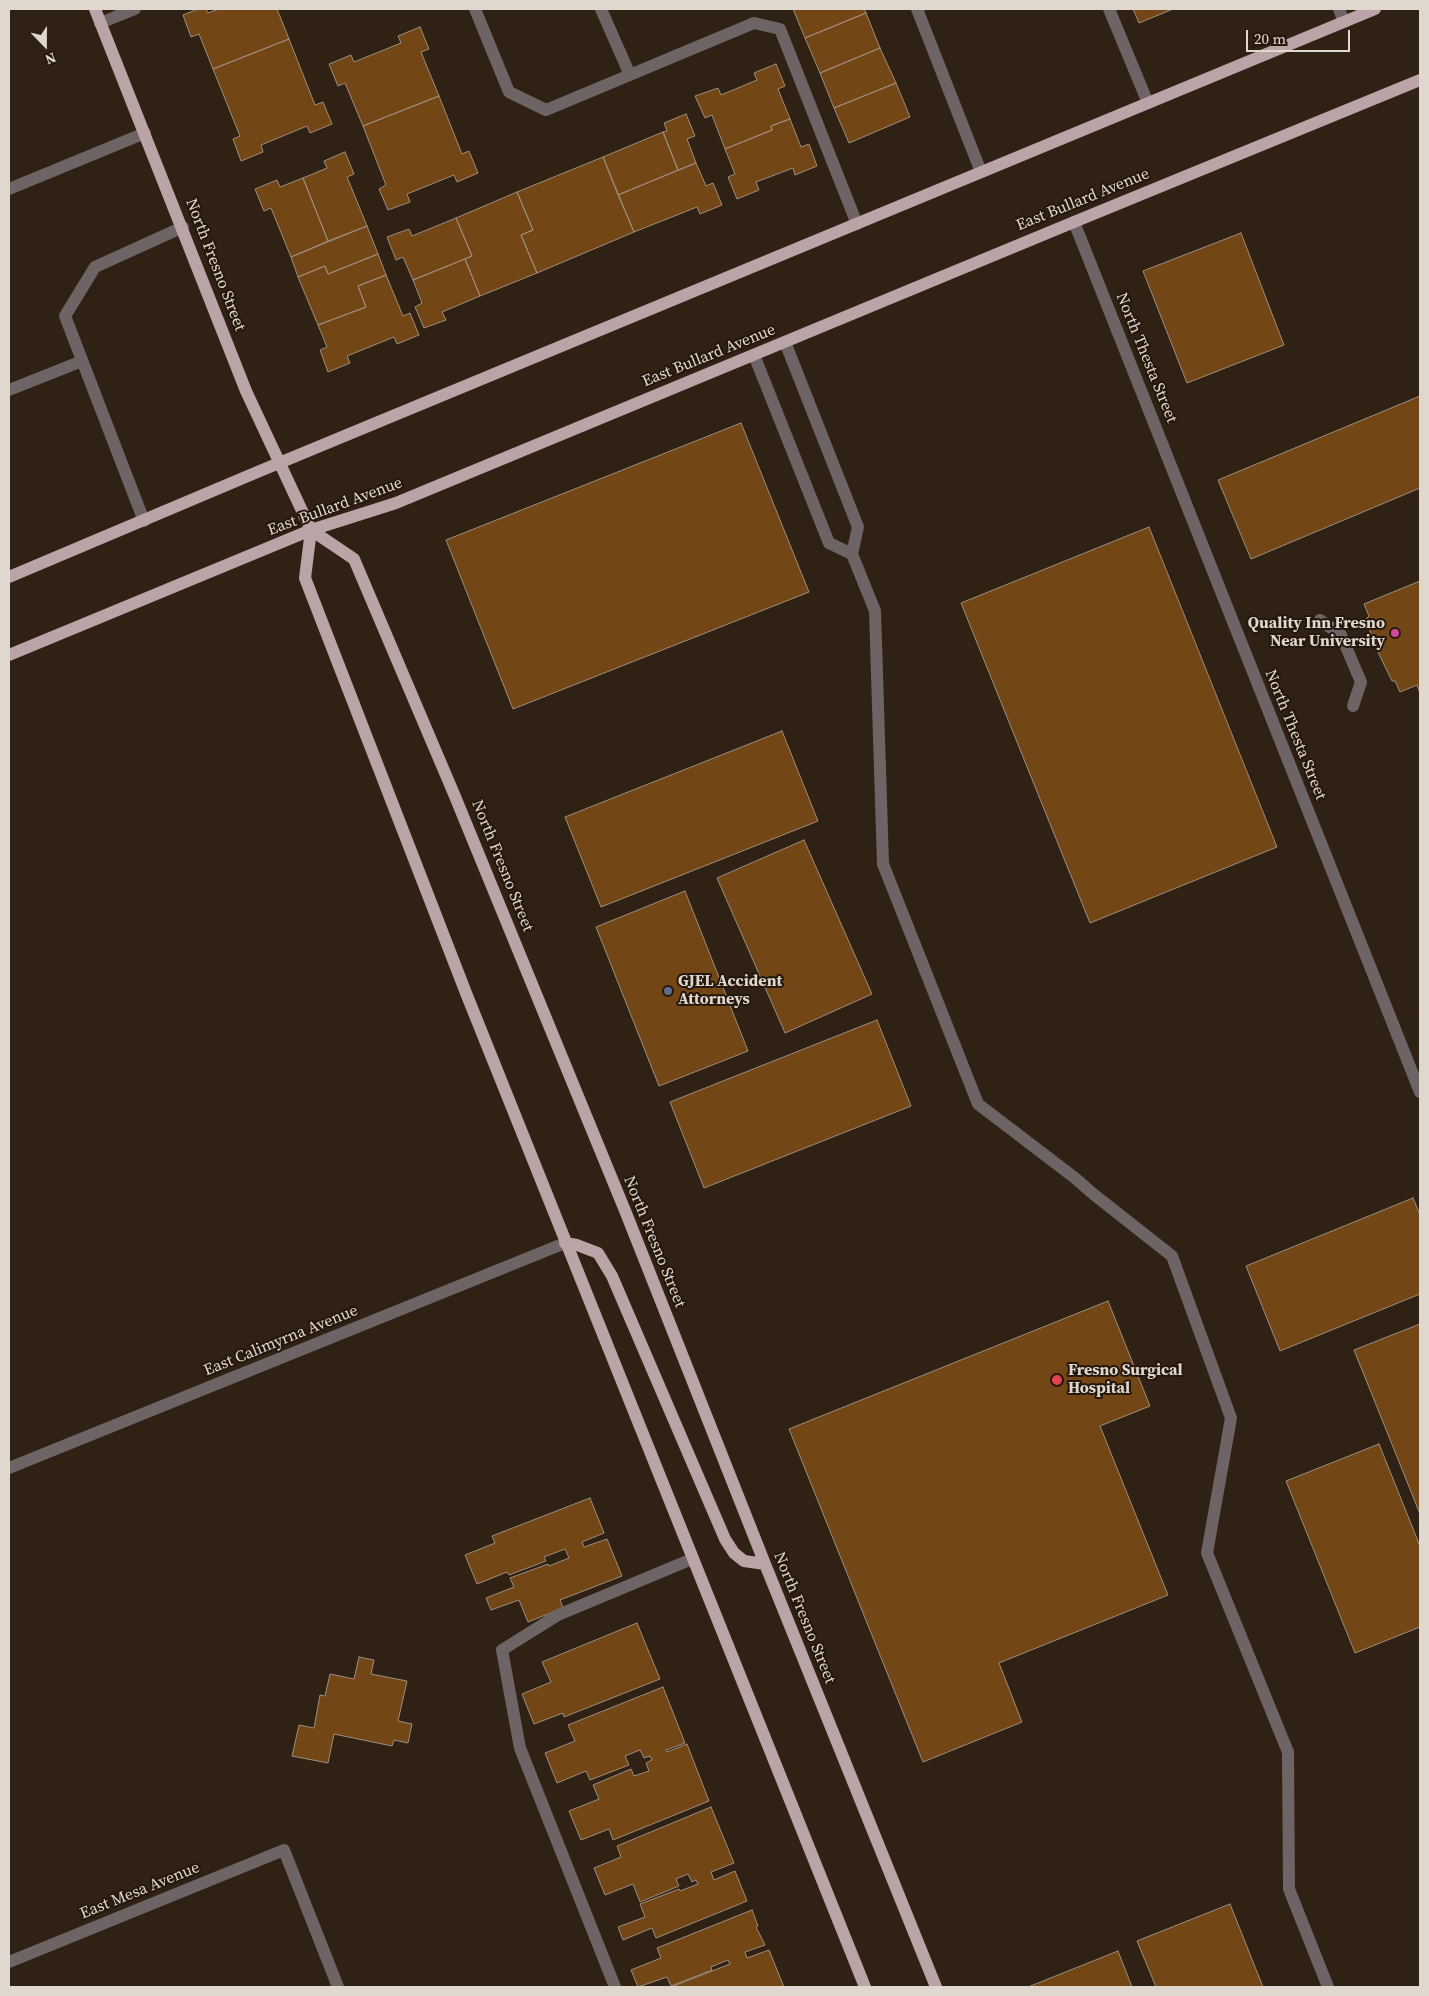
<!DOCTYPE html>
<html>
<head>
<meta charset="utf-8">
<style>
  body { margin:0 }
  #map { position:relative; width:1429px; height:1996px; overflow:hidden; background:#2f2114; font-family:"Source Serif 4",serif }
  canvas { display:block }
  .frame { position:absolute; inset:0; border:10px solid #e0d7cf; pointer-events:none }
  .north { position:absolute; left:20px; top:20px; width:50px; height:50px; -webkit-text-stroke:4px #25170b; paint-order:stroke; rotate:158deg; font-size:14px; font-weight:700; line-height:20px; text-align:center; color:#e0d7cf }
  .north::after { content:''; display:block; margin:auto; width:18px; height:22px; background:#e0d7cf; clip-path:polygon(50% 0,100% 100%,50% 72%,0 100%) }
  .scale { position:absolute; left:1246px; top:30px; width:104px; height:22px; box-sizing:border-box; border:2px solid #e0d7cf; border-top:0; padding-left:6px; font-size:15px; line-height:18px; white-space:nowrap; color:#e0d7cf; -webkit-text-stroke:4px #25170b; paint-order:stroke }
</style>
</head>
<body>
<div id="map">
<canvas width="1429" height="1996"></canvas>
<div class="frame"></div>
<div class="north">N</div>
<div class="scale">20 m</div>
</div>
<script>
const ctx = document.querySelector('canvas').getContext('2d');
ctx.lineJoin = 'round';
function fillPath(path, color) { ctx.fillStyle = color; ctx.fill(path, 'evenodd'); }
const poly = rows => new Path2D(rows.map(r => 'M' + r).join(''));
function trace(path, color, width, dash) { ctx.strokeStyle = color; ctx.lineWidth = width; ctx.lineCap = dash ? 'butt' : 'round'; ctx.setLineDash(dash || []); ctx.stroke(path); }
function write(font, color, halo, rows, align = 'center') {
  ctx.font = font + ' "Source Serif 4",serif'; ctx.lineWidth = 4; ctx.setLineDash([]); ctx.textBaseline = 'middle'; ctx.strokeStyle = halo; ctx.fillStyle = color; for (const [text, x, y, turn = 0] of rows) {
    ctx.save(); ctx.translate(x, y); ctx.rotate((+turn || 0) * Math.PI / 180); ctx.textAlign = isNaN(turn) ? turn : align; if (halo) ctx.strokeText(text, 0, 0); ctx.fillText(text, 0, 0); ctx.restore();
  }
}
const building = poly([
  [198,9,206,9,208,13,219,9,277,9,289,39,213,69,199,34,191,37,183,15,198,9],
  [793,9,864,9,866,13,805,38,793,9],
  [1133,9,1173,9,1139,23,1133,9],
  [866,13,880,48,820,73,805,38,866,13],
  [420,27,429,49,421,52,439,96,363,126,345,83,338,86,329,64,351,55,354,62,401,43,398,36,420,27],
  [289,39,315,105,323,102,332,124,310,133,307,126,261,145,263,152,241,161,233,139,240,136,213,69,289,39],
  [880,48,896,83,834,108,820,73,880,48],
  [776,64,785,86,778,89,790,119,771,126,772,130,725,149,712,115,705,118,695,96,718,88,721,95,757,80,754,73,776,64],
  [896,83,910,117,849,143,834,108,896,83],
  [439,96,462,154,469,151,478,173,457,182,454,175,407,194,410,202,388,210,379,189,386,185,363,126,439,96],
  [686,114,695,136,687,139,696,163,678,170,663,132,667,131,664,123,686,114],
  [790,119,801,147,809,144,817,166,795,175,793,168,756,182,759,190,737,199,728,177,735,174,725,149,772,130,771,126,790,119],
  [663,132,678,170,618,195,603,157,663,132],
  [345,152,354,174,347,177,367,226,328,241,303,178,327,168,324,161,345,152],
  [603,157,634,232,537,273,521,235,533,230,517,192,603,157],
  [696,163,706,186,713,183,722,205,700,214,697,207,634,232,618,195,696,163],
  [303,178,328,241,291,257,271,208,264,211,255,189,277,180,280,187,303,178],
  [517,192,533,230,521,235,537,273,480,296,465,259,472,256,456,218,517,192],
  [456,218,472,256,413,280,403,257,396,260,387,237,409,229,412,236,456,218],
  [367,226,378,254,328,274,325,266,298,277,291,257,367,226],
  [1241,233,1284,345,1187,383,1143,271,1241,233],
  [378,254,386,275,358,286,366,307,318,325,298,277,325,266,328,274,378,254],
  [465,259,480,296,442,312,446,320,424,328,415,307,422,303,413,280,465,259],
  [386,275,403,316,410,313,419,335,397,344,394,337,347,356,350,363,328,372,320,350,327,347,318,325,366,307,358,286,386,275],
  [1420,396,1420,488,1251,559,1218,480,1420,396],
  [741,423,809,592,513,709,446,540,741,423],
  [1149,527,1277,847,1090,923,961,603,1149,527],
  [1420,581,1420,693,1417,685,1400,692,1395,681,1392,681,1375,646,1366,619,1369,616,1364,604,1420,581],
  [782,731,818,821,601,907,565,817,782,731],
  [804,840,872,994,785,1033,717,878,804,840],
  [685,891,748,1051,659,1086,596,927,685,891],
  [877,1020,911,1106,704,1188,670,1102,877,1020],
  [1413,1198,1420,1215,1420,1294,1280,1351,1246,1266,1413,1198],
  [1108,1301,1150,1406,1100,1426,1168,1595,999,1663,1022,1722,923,1762,789,1429,1108,1301],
  [1420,1324,1420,1514,1354,1350,1420,1324],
  [1379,1444,1420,1546,1420,1627,1355,1653,1286,1481,1379,1444],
  [590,1498,604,1533,582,1542,584,1547,607,1539,622,1576,560,1600,563,1608,528,1622,519,1600,491,1610,486,1598,514,1587,510,1578,548,1564,549,1566,569,1558,565,1549,544,1557,546,1561,509,1575,507,1572,477,1584,465,1555,495,1543,492,1536,590,1498],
  [637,1623,660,1679,564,1717,563,1713,534,1724,522,1694,551,1682,542,1662,637,1623],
  [359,1657,374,1660,371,1674,407,1681,398,1721,412,1724,408,1743,394,1740,392,1746,334,1734,328,1763,292,1756,299,1725,314,1728,320,1695,325,1696,330,1674,354,1679,359,1657],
  [663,1687,685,1743,666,1750,667,1752,687,1744,709,1801,613,1840,609,1829,581,1840,569,1811,599,1799,593,1785,631,1769,634,1776,649,1771,646,1763,652,1760,650,1756,644,1758,640,1750,625,1756,629,1765,590,1780,586,1771,557,1783,545,1753,575,1741,568,1725,663,1687],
  [711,1807,734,1863,711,1872,714,1880,735,1871,747,1901,656,1938,652,1928,623,1940,618,1927,645,1917,640,1904,679,1889,680,1891,698,1884,696,1880,692,1882,688,1874,676,1879,679,1886,640,1902,633,1884,605,1895,594,1868,621,1857,617,1846,711,1807],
  [1230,1904,1263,1987,1156,1987,1137,1941,1230,1904],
  [752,1910,758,1926,756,1927,765,1945,745,1952,747,1958,769,1950,784,1987,671,1987,730,1964,728,1960,711,1967,712,1970,671,1986,667,1977,638,1987,631,1970,661,1958,657,1948,752,1910],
  [1118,1951,1132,1987,1028,1987,1118,1951]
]);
fillPath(building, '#734616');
trace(building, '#9f8e7f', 1);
trace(poly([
  [475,9,509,92,546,110,754,23,780,29,857,224],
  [601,9,630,75],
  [917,9,981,172],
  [1109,9,1148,103],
  [1339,9,1344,22],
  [100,23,135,9],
  [9,189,145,133],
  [1074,222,1420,1092],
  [785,342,858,527,852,554,875,611,883,864,978,1104,1075,1178,1092,1193,1172,1256,1231,1418,1207,1553,1288,1752,1289,1889,1328,1987],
  [754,355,829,543,852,554],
  [9,390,82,361],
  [144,521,65,316,95,267,183,227],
  [1320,620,1341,635,1361,682,1353,706],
  [9,1468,565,1243],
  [9,1962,284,1850,338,1987],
  [615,1987,520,1748,502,1650,558,1615,692,1559]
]), '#6f6465', 12);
trace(poly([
  [95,9,246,391,311,530,354,559,454,794,626,1213,765,1564,936,1987],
  [311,530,305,578,466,993,865,1987],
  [9,577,255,473,1375,9],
  [9,655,311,530,396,503,1074,222,1420,80],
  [565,1243,577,1245,598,1253,612,1276,725,1539,734,1553,744,1561,765,1564]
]), '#baa4a7', 12);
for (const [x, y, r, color] of [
  [1395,633,5,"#d1479c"],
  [668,991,5,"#5c6f8a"],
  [1057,1380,6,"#e0444e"]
]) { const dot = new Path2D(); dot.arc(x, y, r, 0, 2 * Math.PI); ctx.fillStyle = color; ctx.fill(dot); trace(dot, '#25170b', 2); }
write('16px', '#e0d7cf', '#25170b', [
  ["East Bullard Avenue",1083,200,-22],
  ["North Fresno Street",215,265,69],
  ["East Bullard Avenue",709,356,-22],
  ["North Thesta Street",1146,358,68],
  ["East Bullard Avenue",335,507,-20],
  ["North Thesta Street",1295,735,68],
  ["North Fresno Street",502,866,68],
  ["North Fresno Street",654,1242,68],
  ["East Calimyrna Avenue",281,1341,-22],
  ["North Fresno Street",804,1618,68],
  ["East Mesa Avenue",140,1891,-22]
]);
write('bold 16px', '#e0d7cf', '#25170b', [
  ["Quality Inn Fresno",1385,624,"right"],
  ["Near University",1385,642,"right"],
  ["GJEL Accident",678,982],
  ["Attorneys",678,1000],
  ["Fresno Surgical",1068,1371],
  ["Hospital",1068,1389]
], 'left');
</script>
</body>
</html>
